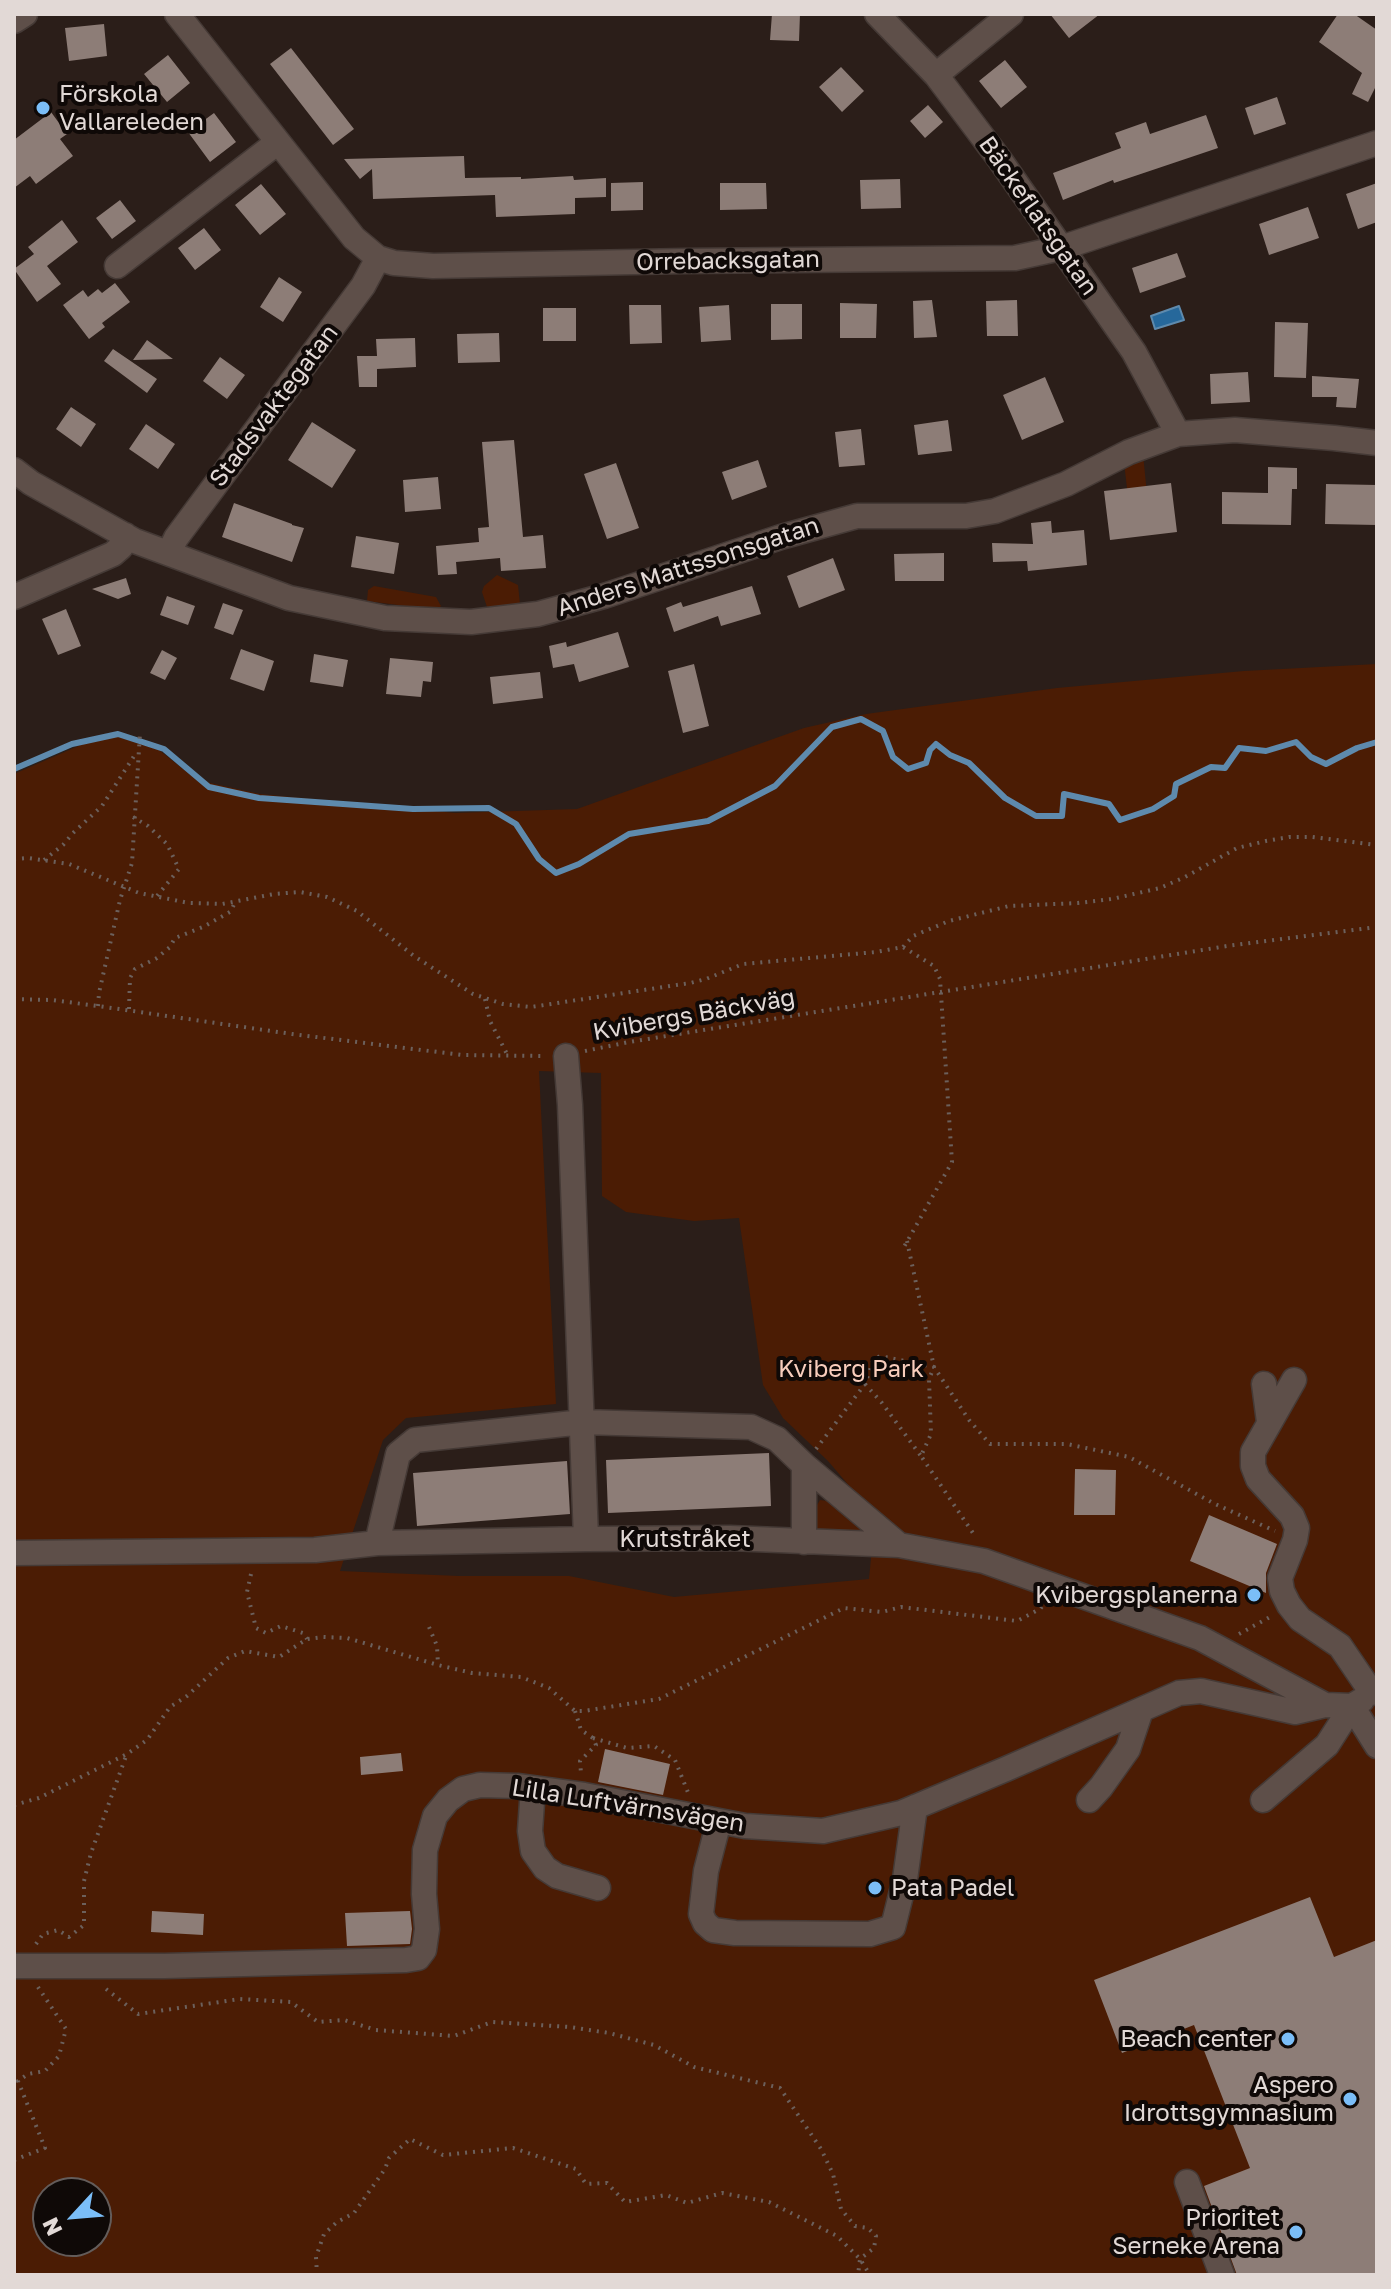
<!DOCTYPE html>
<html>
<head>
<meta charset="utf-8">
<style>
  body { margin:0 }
  #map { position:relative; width:1391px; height:2289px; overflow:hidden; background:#2b1e19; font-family:"Golos Text",sans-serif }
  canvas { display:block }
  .frame { position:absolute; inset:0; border:16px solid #e2d9d6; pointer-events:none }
  .north { position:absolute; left:32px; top:2177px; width:80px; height:80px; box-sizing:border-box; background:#0f0907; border:2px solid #635c5a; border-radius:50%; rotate:244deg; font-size:22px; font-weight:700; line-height:32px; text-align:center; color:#e2d9d6 }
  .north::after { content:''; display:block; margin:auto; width:28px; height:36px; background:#7bbef8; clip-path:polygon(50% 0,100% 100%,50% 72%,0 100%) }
</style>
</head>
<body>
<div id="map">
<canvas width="1391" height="2289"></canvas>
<div class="frame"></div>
<div class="north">N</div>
</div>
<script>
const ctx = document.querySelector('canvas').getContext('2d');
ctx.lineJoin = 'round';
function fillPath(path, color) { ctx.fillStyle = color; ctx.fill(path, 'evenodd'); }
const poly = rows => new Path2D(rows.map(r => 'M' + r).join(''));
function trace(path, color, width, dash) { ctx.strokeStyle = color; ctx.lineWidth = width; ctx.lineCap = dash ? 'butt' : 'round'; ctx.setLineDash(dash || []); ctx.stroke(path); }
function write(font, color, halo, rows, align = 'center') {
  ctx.font = font + ' "Golos Text",sans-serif'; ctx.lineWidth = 8; ctx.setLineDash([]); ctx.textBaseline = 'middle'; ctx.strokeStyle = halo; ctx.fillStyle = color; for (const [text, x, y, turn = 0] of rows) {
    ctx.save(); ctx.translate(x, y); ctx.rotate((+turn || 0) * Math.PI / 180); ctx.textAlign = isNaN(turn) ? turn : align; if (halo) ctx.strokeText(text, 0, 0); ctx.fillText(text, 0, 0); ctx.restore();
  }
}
fillPath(poly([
  [1143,454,1148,504,1129,506,1124,462],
  [497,575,518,585,520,604,487,607,482,592,484,586],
  [374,586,436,597,441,606,437,610,367,601,368,590],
  [1377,664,1377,2275,14,2275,14,774,90,741,116,736,159,750,197,780,260,794,455,813,577,809,804,728,866,714,1057,688,1244,671],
  [539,1071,601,1073,602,1196,626,1212,694,1221,739,1218,763,1385,783,1418,828,1461,875,1516,869,1579,674,1597,569,1576,459,1576,340,1571,383,1440,406,1418,556,1404],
  [48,2193,96,2193,96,2241,48,2241],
  [820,1500,828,1501,871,1530,867,1540,810,1540,813,1512]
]), '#4b1c04');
const water = poly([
  [1179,306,1184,320,1155,329,1151,316,1179,306]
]);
fillPath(water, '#26689b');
trace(water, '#5e8aad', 2);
trace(poly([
  [14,769,72,744,118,734,164,749,209,787,259,798,413,809,489,808,516,824,539,859,556,873,579,864,629,834,708,821,775,786,832,727,861,719,883,731,893,757,908,769,926,763,930,750,936,744,950,755,969,763,1005,798,1036,816,1062,816,1064,794,1109,804,1120,820,1153,809,1174,796,1176,784,1211,767,1225,768,1239,748,1266,751,1296,742,1311,757,1326,764,1357,748,1377,742]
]), '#5e8aad', 6);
fillPath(poly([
  [772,14,800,14,799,41,770,40],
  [1050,14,1100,14,1069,38],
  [1338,14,1354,14,1377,30,1377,84,1368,102,1352,94,1362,73,1319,42],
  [104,24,107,56,69,61,65,28],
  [291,48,354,129,333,145,270,64],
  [168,55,190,83,167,102,144,74],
  [1005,60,1027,87,1001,108,979,81],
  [841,67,864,91,842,112,819,87],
  [1277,97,1286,124,1254,135,1245,108],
  [928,105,943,122,925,138,910,121],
  [51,112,67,134,60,139,73,156,36,184,30,176,14,188,14,140],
  [214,113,236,142,210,162,188,132],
  [1206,115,1218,148,1114,183,1113,180,1063,200,1053,173,1121,148,1115,133,1146,122,1150,134],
  [464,156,465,178,521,177,521,179,573,176,574,180,606,178,606,197,575,198,575,214,496,217,495,195,373,199,372,169,360,179,344,159],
  [900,179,901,208,861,209,860,180],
  [643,182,643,210,611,211,611,183],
  [720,183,766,183,767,209,720,210],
  [1377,183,1377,222,1358,229,1346,194],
  [261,184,286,214,260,235,235,205],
  [120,200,136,221,112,239,96,218],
  [1308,207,1319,238,1269,255,1259,224],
  [62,220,78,242,47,266,61,284,37,302,14,269,34,254,28,247],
  [204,228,221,250,195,270,178,248],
  [1177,253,1186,277,1140,293,1132,268],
  [279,277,302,292,283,322,260,307],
  [115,283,130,302,102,323,105,327,89,339,63,305,83,290,88,297,98,289,102,293],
  [932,300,937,337,914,338,913,301],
  [1017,300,1018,336,987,336,986,301],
  [840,303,877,304,876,338,840,338],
  [771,304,802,304,802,339,771,340],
  [629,305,661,305,662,343,630,344],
  [729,305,731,340,701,342,699,307],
  [543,308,576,308,576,341,543,341],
  [1275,322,1308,323,1306,378,1274,377],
  [499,333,500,362,458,363,457,334],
  [415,338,416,367,377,369,377,359,377,387,359,387,357,356,377,356,376,339],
  [147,340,173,359,133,360],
  [113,349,157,379,147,393,104,361],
  [220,357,245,375,227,399,203,381],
  [1248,372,1250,402,1211,404,1210,374],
  [1312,376,1359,379,1356,408,1336,407,1337,397,1312,397],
  [1045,377,1064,422,1022,440,1003,395],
  [71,407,96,424,81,447,56,429],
  [948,420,952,451,918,455,914,425],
  [312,422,356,450,332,488,288,460],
  [146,424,175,444,158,469,129,449],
  [861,429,865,465,839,467,835,432],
  [514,440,523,537,543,535,546,568,501,571,500,558,456,562,457,574,438,575,436,546,479,542,478,528,489,527,482,442],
  [758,460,767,487,732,500,722,472],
  [616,463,639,528,607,539,584,474],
  [1268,467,1297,468,1297,489,1292,489,1291,525,1222,524,1222,492,1268,493],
  [438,477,441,509,405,512,403,480],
  [1171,483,1177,532,1110,540,1104,491],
  [1326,484,1377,485,1377,525,1325,524],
  [234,503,292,524,292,525,304,528,292,562,222,537],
  [1051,521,1052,533,1084,530,1087,565,1028,571,1027,561,993,562,992,543,1033,544,1031,523],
  [356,536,399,543,394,574,351,567],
  [944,553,944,581,895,581,894,554],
  [833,558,845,590,799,608,787,576],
  [126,578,131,594,118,599,92,589],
  [752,586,761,614,721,626,718,616,674,632,666,608,681,602,683,607],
  [167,596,195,606,188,625,160,615],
  [223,603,243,610,233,635,214,628],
  [66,609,81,646,58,655,42,619],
  [618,632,629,667,579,682,574,664,553,668,549,646,566,642,567,647],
  [241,649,274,661,264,691,230,679],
  [162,650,177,658,165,680,150,673],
  [314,654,348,660,343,687,310,682],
  [390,658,433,662,431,682,423,681,421,697,386,694],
  [694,664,709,726,683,733,668,671],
  [540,672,543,698,493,704,490,677],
  [769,1453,771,1506,608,1513,606,1460],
  [567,1461,570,1514,417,1526,413,1473],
  [1075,1469,1116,1470,1115,1515,1074,1515],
  [1209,1515,1277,1544,1266,1573,1266,1593,1190,1561],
  [605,1749,670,1764,663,1795,598,1782],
  [401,1753,403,1771,361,1775,360,1757],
  [1310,1897,1334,1957,1377,1940,1377,2275,1237,2275,1204,2186,1250,2168,1194,2025,1122,2053,1094,1980],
  [152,1911,204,1914,203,1935,151,1932],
  [410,1911,412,1929,410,1944,347,1946,345,1913]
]), '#8d7d77');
const minor = poly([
  [177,14,354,238,378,258,394,263,433,266,685,261,1015,258,1061,248,1377,143],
  [877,14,936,75,1000,160,1134,352,1178,434],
  [14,21,25,14],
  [936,75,1011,14],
  [117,266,278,142],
  [14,470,31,483,135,541,289,598,385,618,471,622,538,614,604,596,781,537,857,516,966,516,995,511,1066,484,1129,452,1178,434,1235,430,1334,438,1377,443],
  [169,553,176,538,363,286,378,258],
  [14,597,113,554,121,547,125,535],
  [566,1056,570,1105,586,1539],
  [1294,1380,1253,1452,1253,1466,1258,1479,1292,1516,1297,1528,1295,1540,1280,1578,1282,1591,1289,1605,1300,1619,1340,1646,1372,1693],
  [1264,1384,1269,1422],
  [804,1465,899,1545],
  [377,1543,398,1454,415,1440,583,1422,751,1427,777,1439,804,1465,804,1542],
  [14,1553,315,1550,377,1543,586,1539,730,1538,899,1545,984,1561,1200,1638,1325,1705],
  [1352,1706,1377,1746],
  [533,1788,530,1831,533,1851,545,1868,557,1876,598,1888],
  [1089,1800,1101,1787,1128,1749,1141,1710],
  [1263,1800,1327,1745,1352,1706,1362,1700],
  [719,1821,706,1871,701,1914,705,1923,713,1930,735,1933,870,1934,893,1927,905,1879,915,1807],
  [14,1966,164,1966,406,1960,418,1958,424,1950,427,1929,424,1894,425,1850,435,1816,448,1800,463,1789,480,1785,517,1786,584,1795,745,1826,823,1831,901,1813,1006,1769,1179,1693,1201,1691,1295,1712,1325,1705,1352,1706],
  [1187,2182,1222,2275]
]);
trace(minor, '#453a36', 27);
trace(poly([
  [133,817,148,826,167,844,179,869,157,896],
  [14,859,28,858,69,864,139,893,189,903,222,904,274,894,300,892,327,897,357,911,414,956,473,994,503,1004,531,1007,690,983,706,979,743,964,876,952,903,947,934,966,940,979,952,1162,904,1247],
  [44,860,63,845,73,833,102,806,136,753],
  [903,947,913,936,949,921,1009,906,1078,903,1112,899,1160,888,1185,877,1237,848,1266,841,1289,837,1312,837,1377,845],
  [14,999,52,1000,98,1006,292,1034,462,1055,545,1056],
  [485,999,490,1021,508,1056],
  [98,1006,99,993,120,900,132,863,140,733],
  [129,1009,130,978,135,969,157,958,170,947,175,938,203,927,230,912,236,901],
  [585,1051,629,1042,1227,946,1377,927],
  [907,1241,934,1367,969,1420,990,1444,1067,1444,1129,1457,1213,1503,1275,1531],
  [865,1384,882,1403,921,1456],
  [816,1449,865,1384,873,1361,880,1356,934,1367,929,1379,931,1434,921,1456,975,1536],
  [251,1574,247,1592,256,1628,266,1633,281,1626,303,1633,307,1639],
  [429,1627,437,1646,438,1665],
  [1239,1634,1270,1617],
  [575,1711,581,1730,593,1738,596,1745,580,1761,581,1773],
  [593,1738,627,1748,654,1746,675,1760,689,1795],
  [14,1805,39,1798,127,1754,147,1740,170,1707,187,1696,228,1658,245,1651,279,1657,307,1639,323,1637,347,1638,438,1665,472,1673,521,1677,549,1688,575,1711,584,1711,659,1699,844,1608,882,1612,901,1607,1017,1621,1040,1609,1044,1604],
  [36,1944,43,1934,58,1930,69,1937,84,1925,84,1881,91,1853,126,1756],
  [106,1989,138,2014,240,1999,291,2002,318,2022,344,2020,376,2030,454,2036,492,2022,570,2027,609,2033,654,2045,694,2067,780,2088,821,2149,833,2174,841,2209,855,2226,868,2228,876,2236,874,2248,860,2259,858,2275],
  [14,2160,45,2148,18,2081,28,2074,45,2071,59,2056,66,2029,38,1987],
  [317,2275,316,2257,324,2234,337,2222,354,2213,385,2169,389,2158,410,2139,443,2155,513,2148,576,2169,586,2184,607,2183,625,2202,666,2195,687,2203,722,2193,769,2202,837,2236,860,2259,870,2275]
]), '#6c605c', 4, [2, 6]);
trace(minor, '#5e4f49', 24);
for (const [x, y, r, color] of [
  [43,108,8,"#7bbef8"],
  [1254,1595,8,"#7bbef8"],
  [875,1888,8,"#7bbef8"],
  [1288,2039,8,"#7bbef8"],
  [1350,2099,8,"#7bbef8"],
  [1296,2232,8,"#7bbef8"]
]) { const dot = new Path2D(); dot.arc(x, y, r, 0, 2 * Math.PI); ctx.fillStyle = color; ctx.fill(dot); trace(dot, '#0f0907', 3); }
write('24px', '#e2d9d6', '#0f0907', [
  ["Förskola",59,94,"left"],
  ["Vallareleden",59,122,"left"],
  ["Kvibergsplanerna",1238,1595],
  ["Pata Padel",891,1888,"left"],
  ["Beach center",1272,2039],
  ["Aspero",1334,2085],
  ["Idrottsgymnasium",1334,2113],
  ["Prioritet",1280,2218],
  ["Serneke Arena",1280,2246]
], 'right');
write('24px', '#e2d9d6', '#0f0907', [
  ["Bäckeflatsgatan",1038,216,55],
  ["Orrebacksgatan",728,261,-1],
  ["Stadsvaktegatan",274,406,-53],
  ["Anders Mattssonsgatan",688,567,-18],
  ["Kvibergs Bäckväg",694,1015,-10],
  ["Krutstråket",685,1539],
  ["Lilla Luftvärnsvägen",628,1806,9]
]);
write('24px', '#f8cdbc', '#0f0907', [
  ["Kviberg Park",851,1369]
]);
</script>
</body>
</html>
